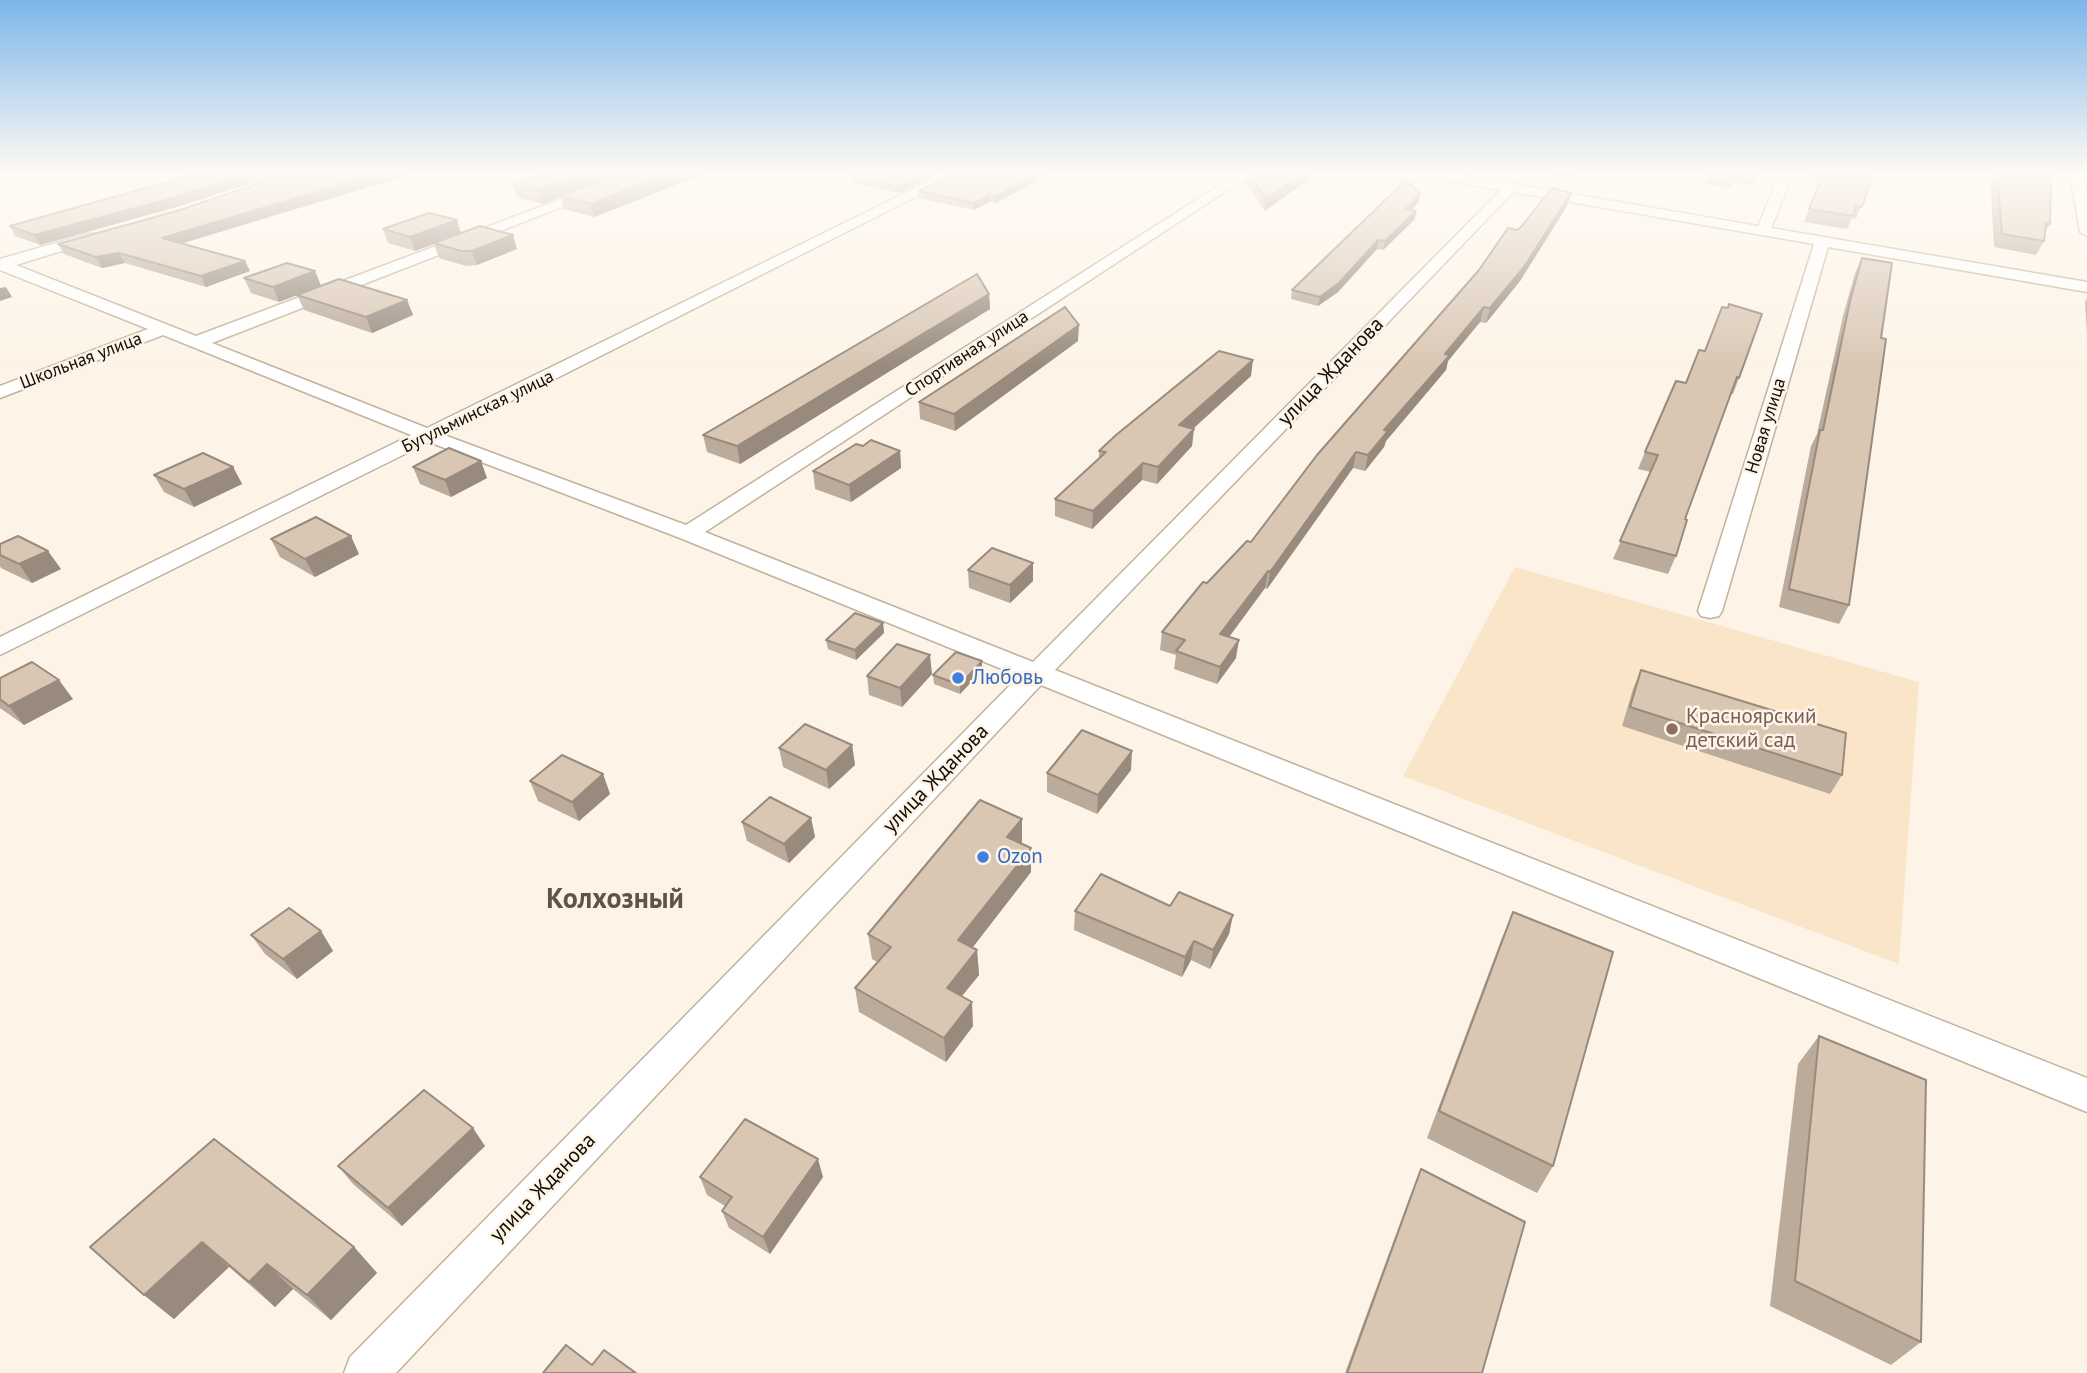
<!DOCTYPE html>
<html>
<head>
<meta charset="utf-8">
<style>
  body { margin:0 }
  canvas { display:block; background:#fdf4e7 }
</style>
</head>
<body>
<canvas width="2087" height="1373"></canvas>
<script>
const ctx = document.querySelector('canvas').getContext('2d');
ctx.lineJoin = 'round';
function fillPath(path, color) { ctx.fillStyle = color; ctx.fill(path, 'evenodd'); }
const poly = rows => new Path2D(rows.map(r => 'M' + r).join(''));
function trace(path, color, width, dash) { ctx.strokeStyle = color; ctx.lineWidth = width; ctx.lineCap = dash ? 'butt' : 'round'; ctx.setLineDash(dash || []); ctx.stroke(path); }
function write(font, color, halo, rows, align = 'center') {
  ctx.font = font + ' "PT Sans",sans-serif'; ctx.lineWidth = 5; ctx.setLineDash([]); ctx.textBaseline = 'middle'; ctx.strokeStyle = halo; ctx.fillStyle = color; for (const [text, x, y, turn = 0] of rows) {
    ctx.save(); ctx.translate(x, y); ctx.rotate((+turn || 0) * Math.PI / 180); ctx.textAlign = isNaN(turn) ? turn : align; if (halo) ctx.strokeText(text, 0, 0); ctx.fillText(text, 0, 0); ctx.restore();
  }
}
fillPath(poly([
  [1515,567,1919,682,1899,964,1403,776]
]), '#fae5c9');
const minor = poly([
  [628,174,647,174,212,343,427,428,944,174,961,174,444,435,686,525,1237,174,1252,174,705,532,1033,662,1501,190,1431,178,1425,174,1456,174,1758,226,1780,174,1793,174,1771,228,2087,282,2087,292,1828,247,1722,611,1719,616,1710,618,1701,616,1698,611,1814,244,1513,192,1055,670,2087,1078,2087,1112,1041,685,396,1373,344,1373,350,1357,1019,676,680,538,429,442,0,655,0,637,411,435,163,335,0,398,0,386,148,329,0,270,0,259,87,234,97,234,99,237,97,240,16,265,196,336,628,174],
  [2070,174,2083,174,2087,196,2087,236,2080,232,2070,174]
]);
trace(minor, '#c1b29d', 3);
fillPath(minor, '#fff');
fillPath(poly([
  [196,174,280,174,173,208,40,245,15,236,10,226],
  [704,174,594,217,564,209,560,197,542,204,517,197,513,184],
  [937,174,899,193,853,183,852,176],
  [1050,174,995,203,990,202,974,210,919,198,919,191],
  [1246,174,1316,174,1265,211,1245,181],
  [1548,174,1581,174,1577,179],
  [1708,174,1757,174,1753,185,1734,182,1731,188,1705,184],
  [1812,174,1873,174,1856,219,1852,218,1847,229,1804,222,1820,183,1810,181],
  [1990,174,2051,174,2050,224,2045,233,2044,241,2036,255,1994,247],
  [1571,193,1567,206,1520,281,1486,323,1480,322,1448,361,1446,370,1386,441,1384,447,1365,471,1353,468,1267,589,1265,588,1229,637,1236,658,1217,684,1174,669,1176,655,1160,650,1162,632,1207,583,1251,542,1517,230],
  [1419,202,1411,210,1415,219,1383,250,1377,249,1338,292,1318,306,1291,299,1292,290],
  [457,220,461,233,517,249,477,265,466,266,439,258,434,244,415,251,388,243,383,229],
  [183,243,245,261,250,271,206,287,125,263,102,268,64,254,58,244],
  [1862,258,1881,338,1849,605,1839,624,1779,607,1811,446,1817,434,1843,316,1855,273],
  [315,271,321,286,407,300,413,315,372,333,304,310,297,295,279,302,251,293,244,278],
  [989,294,990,309,740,464,707,452,703,435],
  [2087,298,2087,333,2085,302],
  [1078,341,955,431,920,419,919,402],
  [1699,350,1739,378,1733,394,1731,394,1685,519,1676,556,1668,574,1613,559,1651,472,1638,469,1645,452,1686,383],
  [1251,376,1193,429,1192,446,1157,484,1142,480,1092,529,1055,516,1055,499,1099,459,1099,451],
  [863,446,900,451,901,468,851,502,815,489,813,471],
  [233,467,242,484,194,507,164,492,154,475],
  [413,467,487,478,451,497,420,484],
  [271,539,359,554,315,577,280,557],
  [0,544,61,569,32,583,1,568,0,566],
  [1033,563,1033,581,1010,603,969,588,968,570],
  [883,623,884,633,856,660,828,649,826,640],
  [982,661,982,671,960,694,934,684,933,675],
  [1641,670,1842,775,1830,794,1622,726,1633,689],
  [932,674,902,707,869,695,867,676],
  [0,678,73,699,24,725,0,708],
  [852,745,855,765,829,789,783,767,779,748],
  [1131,770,1097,814,1047,792,1047,773],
  [603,774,610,794,579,821,538,801,530,781],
  [811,818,815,837,789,863,747,841,742,822],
  [1022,844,1031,848,1031,872,972,948,977,950,979,975,962,996,973,1026,946,1062,859,1012,855,988,877,962,872,959,868,934],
  [1170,906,1233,915,1229,934,1210,969,1191,960,1182,977,1074,930,1075,911],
  [1513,912,1553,1166,1537,1193,1427,1138,1501,940],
  [321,931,333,951,297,979,265,954,251,935],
  [1819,1036,1921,1342,1891,1365,1770,1306,1798,1064],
  [485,1146,402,1226,353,1184,338,1166],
  [1421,1169,1482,1373,1345,1373,1410,1196],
  [700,1177,823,1177,770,1254,729,1228,722,1211,725,1206,707,1195],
  [90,1247,354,1247,377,1273,331,1320,293,1289,275,1307,229,1267,174,1319,144,1295]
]), '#bbab9b');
fillPath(poly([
  [247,174,280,174,173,208,40,245,34,235],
  [377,174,412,174,167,248,162,238],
  [581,174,620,174,542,204,538,190],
  [667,174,704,174,594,217,590,204],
  [924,174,937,174,899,193,898,187],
  [1037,174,1050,174,995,203,995,196],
  [1302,174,1316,174,1265,211,1266,199],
  [1571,193,1567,206,1520,281,1486,323,1490,308],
  [1420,194,1419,202,1405,218,1406,209],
  [990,195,990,202,974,210,974,203],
  [1416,211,1415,219,1383,250,1385,241],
  [457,220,461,234,415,251,410,237],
  [513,235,517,249,477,265,472,251],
  [1378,240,1377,249,1338,292,1318,306,1320,297],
  [119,253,125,263,102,268,96,257],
  [245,261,250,271,206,287,201,276],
  [315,271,321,286,279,302,273,287],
  [6,287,12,297,0,301,0,288],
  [989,294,990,309,740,464,737,446],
  [407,300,413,315,372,333,366,317],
  [1484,307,1480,322,1448,361,1446,370,1386,441,1384,447,1365,471,1368,455,1384,430],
  [1079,325,1078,341,955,431,954,414],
  [1253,360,1251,376,1178,442,1179,425],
  [1194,429,1192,446,1157,484,1158,467],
  [900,451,901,468,851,502,849,485],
  [1356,452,1353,468,1267,589,1270,572],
  [481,461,487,478,451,497,445,480],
  [1143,463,1142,480,1092,529,1093,511],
  [233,467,242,484,194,507,184,489],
  [351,536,359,554,315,577,305,559],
  [48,551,61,569,32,583,19,564],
  [1033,563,1033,581,1010,603,1010,585],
  [1268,571,1265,588,1218,652,1220,634],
  [883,623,884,633,856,660,855,650],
  [1239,640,1236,658,1217,684,1220,667],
  [930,655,932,674,902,707,900,688],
  [982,661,982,671,960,694,960,685],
  [59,680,73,699,24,725,9,706],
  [852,745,855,765,829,789,826,770],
  [1132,751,1131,770,1097,814,1098,795],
  [603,774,610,794,579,821,572,802],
  [811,818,815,837,789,863,784,844],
  [1022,819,1022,844,1007,837],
  [1031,848,1031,872,959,965,958,940],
  [1233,915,1229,934,1210,969,1213,950],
  [321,931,333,951,297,979,283,959],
  [1194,941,1191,960,1182,977,1185,957],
  [977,950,979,975,949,1012,947,988],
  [972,1002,973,1026,946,1062,944,1038],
  [473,1128,485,1146,402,1226,388,1208],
  [818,1159,823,1177,770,1254,763,1237],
  [202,1242,229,1267,174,1319,144,1295],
  [354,1247,377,1273,331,1320,307,1295],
  [267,1264,293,1289,275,1307,249,1282]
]), '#988b7e');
const building = poly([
  [196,174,247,174,169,199,34,235,10,226,196,174],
  [286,174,377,174,162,238,245,261,201,276,119,253,96,257,58,244,180,210,286,174],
  [541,174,581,174,538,190,513,184,541,174],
  [617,174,667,174,590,204,560,196,617,174],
  [856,174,924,174,898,187,852,176,856,174],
  [953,174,1037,174,995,196,990,195,974,203,919,191,953,174],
  [1250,174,1302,174,1266,199,1250,174],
  [1823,174,1873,174,1862,207,1856,206,1853,216,1809,209,1823,174],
  [1997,174,2051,174,2050,224,2046,223,2044,241,2002,234,1997,174],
  [1406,180,1420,194,1406,209,1416,211,1385,241,1378,240,1339,283,1320,297,1292,290,1406,180],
  [1552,188,1571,193,1524,267,1490,308,1484,307,1445,354,1450,355,1384,430,1388,431,1368,455,1356,452,1270,572,1268,571,1220,634,1239,640,1220,667,1176,651,1185,640,1162,632,1203,582,1207,583,1247,541,1251,542,1317,455,1479,270,1508,228,1517,230,1521,227,1552,188],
  [429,213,457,220,410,237,383,229,429,213],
  [480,226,513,235,472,251,461,251,434,243,480,226],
  [1862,258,1892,263,1881,338,1886,339,1849,605,1789,589,1820,430,1823,430,1850,301,1862,258],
  [287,263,315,271,273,287,244,278,287,263],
  [977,274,989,294,737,446,703,435,977,274],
  [339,279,407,300,366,317,297,295,339,279],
  [1729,304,1762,314,1739,378,1737,377,1685,519,1687,520,1676,556,1620,541,1658,455,1645,452,1676,381,1686,383,1699,350,1705,351,1722,307,1728,308,1729,304],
  [1065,307,1079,325,954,414,919,402,1065,307],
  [1219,351,1253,360,1179,425,1194,429,1158,467,1143,463,1093,511,1055,499,1106,452,1099,451,1116,435,1219,351],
  [871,440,900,451,849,485,813,471,856,444,863,446,871,440],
  [449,448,481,461,445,480,413,467,449,448],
  [203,453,233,467,184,489,154,475,203,453],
  [316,517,351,536,305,559,271,539,316,517],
  [18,536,48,551,19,564,0,555,0,544,18,536],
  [992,548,1033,563,1010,585,968,570,992,548],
  [855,613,883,623,855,650,826,640,855,613],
  [897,644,930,655,900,688,867,676,897,644],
  [956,652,982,661,960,685,933,675,956,652],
  [32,662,59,680,9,706,0,699,0,678,32,662],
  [1641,670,1846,733,1842,775,1630,707,1641,670],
  [805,724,852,745,826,770,779,748,805,724],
  [1082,730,1132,751,1098,795,1047,773,1082,730],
  [562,755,603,774,572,802,530,781,562,755],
  [770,797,811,818,784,844,742,822,770,797],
  [980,800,1022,819,1007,837,1031,848,958,940,977,950,947,988,972,1002,944,1038,855,988,891,947,868,934,980,800],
  [1101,874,1170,906,1179,892,1233,915,1213,950,1194,941,1185,957,1075,911,1101,874],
  [289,908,321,931,283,959,251,935,289,908],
  [1513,912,1613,952,1553,1166,1439,1111,1513,912],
  [1819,1036,1926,1080,1921,1342,1795,1281,1819,1036],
  [424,1090,473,1128,388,1208,338,1166,424,1090],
  [745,1119,818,1159,763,1237,722,1211,732,1197,700,1177,745,1119],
  [214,1139,354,1247,307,1295,267,1264,249,1282,202,1242,144,1295,90,1247,214,1139],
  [1421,1169,1525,1222,1482,1373,1347,1373,1421,1169],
  [566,1345,592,1365,604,1350,636,1373,543,1373,566,1345]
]);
fillPath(building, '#d9c7b4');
trace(building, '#988b7e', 2);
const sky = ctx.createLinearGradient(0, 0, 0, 367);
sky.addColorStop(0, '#7db6ea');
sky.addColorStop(0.47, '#fefaf4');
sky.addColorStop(1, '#fefaf400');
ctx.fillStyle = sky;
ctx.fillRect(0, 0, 2087, 367);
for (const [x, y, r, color] of [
  [958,678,7,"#3f7fe0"],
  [1672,729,7,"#8d6e63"],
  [983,857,7,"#3f7fe0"]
]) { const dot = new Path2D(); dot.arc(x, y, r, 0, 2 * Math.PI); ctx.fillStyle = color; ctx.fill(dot); trace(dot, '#fdf4e7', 2.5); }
write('18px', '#120d06', '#fdf4e7', [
  ["Спортивная улица",967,354,-33],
  ["Школьная улица",81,361,-21],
  ["Бугульминская улица",478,412,-26],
  ["Новая улица",1766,426,-73]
]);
write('21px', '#120d06', '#fdf4e7', [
  ["улица Жданова",1331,372,-46],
  ["улица Жданова",936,779,-46],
  ["улица Жданова",543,1188,-46]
]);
write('21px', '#366cbe', '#fdf4e7', [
  ["Любовь",972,678],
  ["Ozon",997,857]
], 'left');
write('21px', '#785e54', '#fdf4e7', [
  ["Красноярский",1686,717],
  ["детский сад",1686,741]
], 'left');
write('bold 28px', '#615442', '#fdf4e7', [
  ["Колхозный",615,900]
]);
</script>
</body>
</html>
